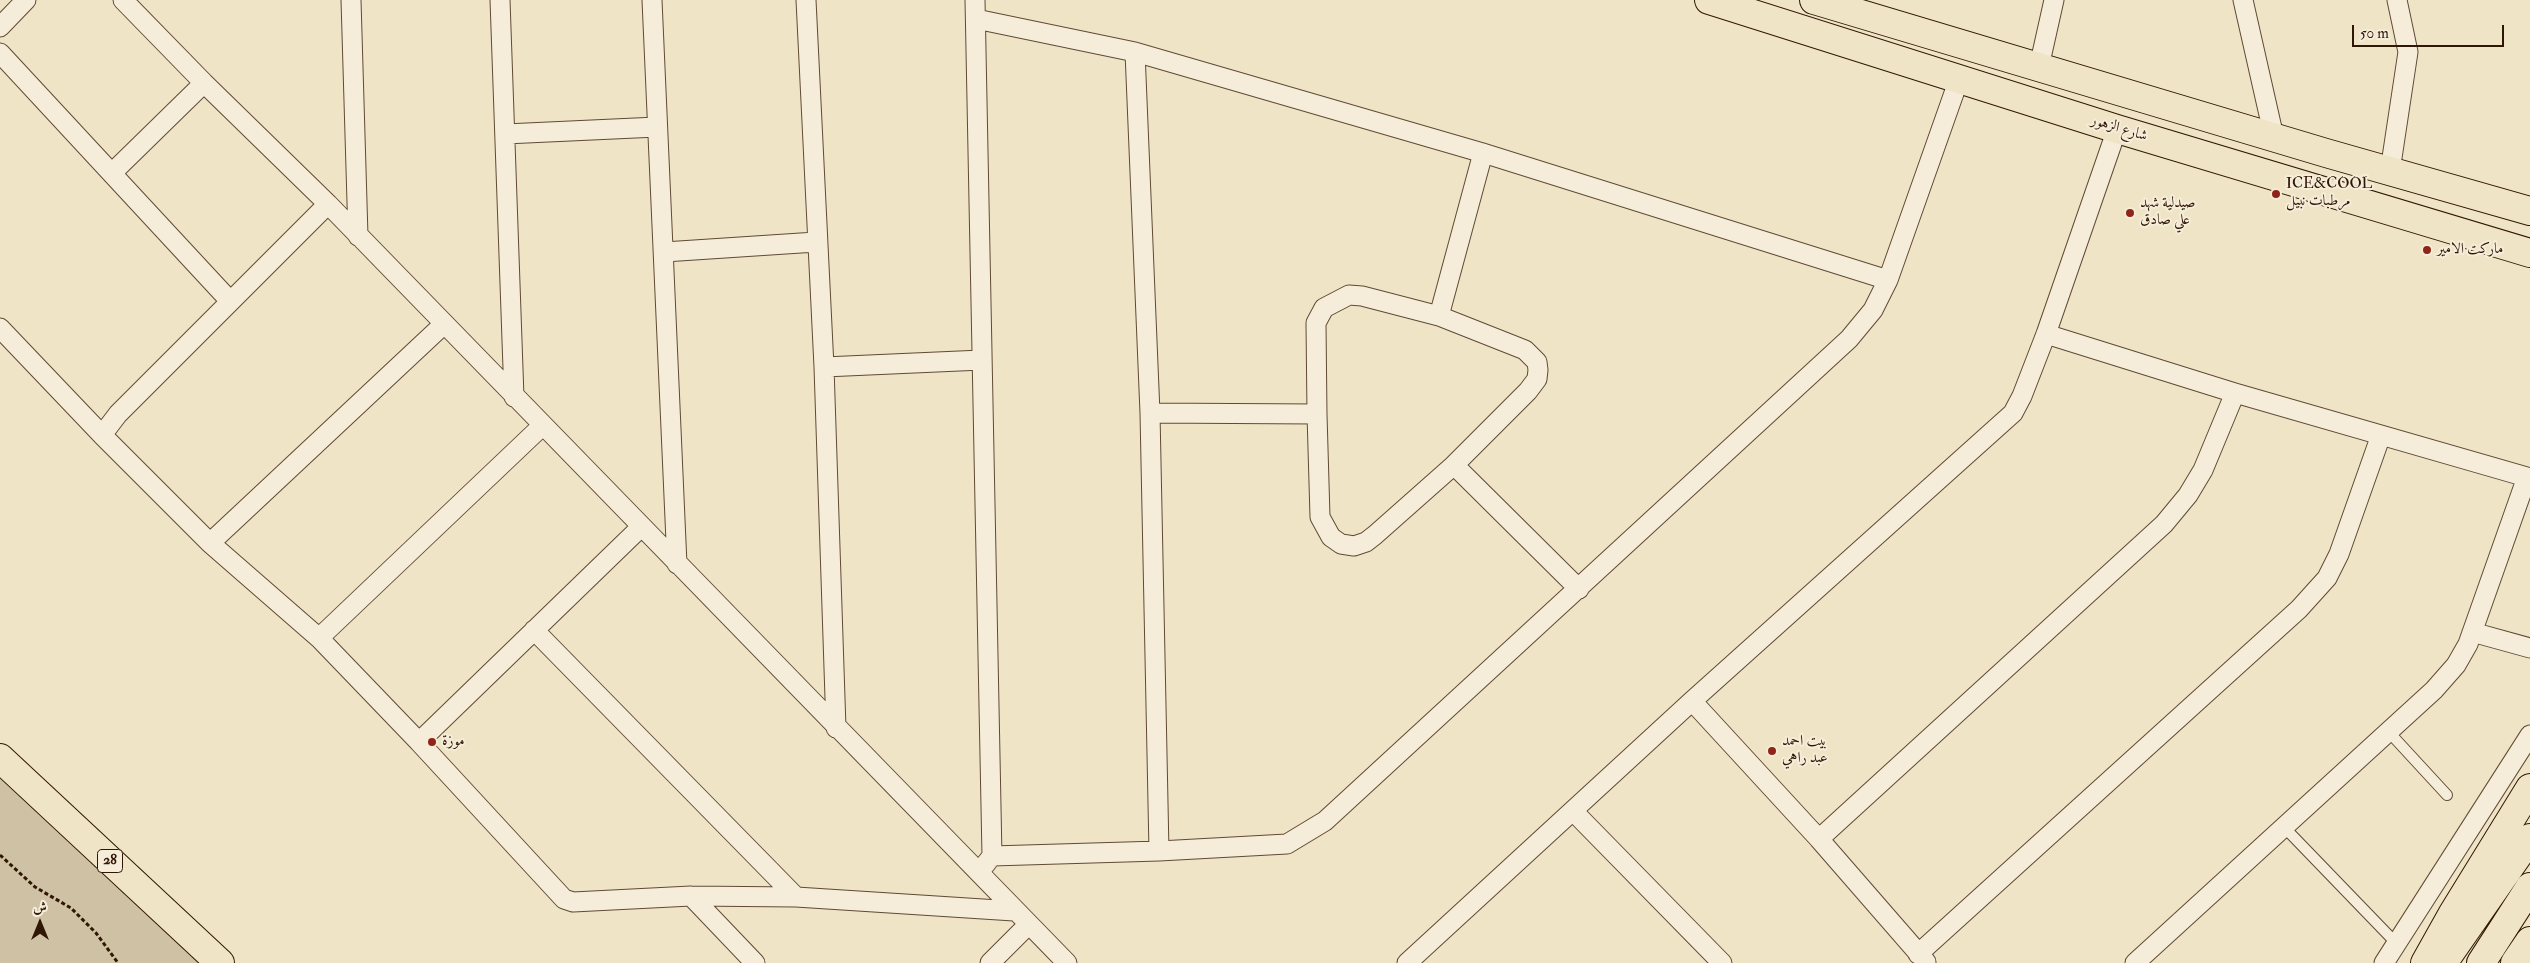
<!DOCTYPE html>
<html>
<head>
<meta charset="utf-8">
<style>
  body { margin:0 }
  #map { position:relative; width:2530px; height:963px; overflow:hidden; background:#efe4c5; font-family:"IM FELL Double Pica",Amiri,serif }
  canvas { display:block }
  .north { position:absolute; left:15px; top:898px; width:50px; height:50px; -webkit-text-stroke:4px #f5edd9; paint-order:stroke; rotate:0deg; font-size:14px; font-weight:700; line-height:20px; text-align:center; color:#301605 }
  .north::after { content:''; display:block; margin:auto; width:18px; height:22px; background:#301605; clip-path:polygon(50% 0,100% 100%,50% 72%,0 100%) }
  .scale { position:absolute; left:2352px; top:25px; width:152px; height:22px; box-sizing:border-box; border:2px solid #301605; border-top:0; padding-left:6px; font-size:15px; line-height:18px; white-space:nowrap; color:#301605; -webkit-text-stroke:4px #f5edd9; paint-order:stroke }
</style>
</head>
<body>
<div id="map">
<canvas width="2530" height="963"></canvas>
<div class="north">ش</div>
<div class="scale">50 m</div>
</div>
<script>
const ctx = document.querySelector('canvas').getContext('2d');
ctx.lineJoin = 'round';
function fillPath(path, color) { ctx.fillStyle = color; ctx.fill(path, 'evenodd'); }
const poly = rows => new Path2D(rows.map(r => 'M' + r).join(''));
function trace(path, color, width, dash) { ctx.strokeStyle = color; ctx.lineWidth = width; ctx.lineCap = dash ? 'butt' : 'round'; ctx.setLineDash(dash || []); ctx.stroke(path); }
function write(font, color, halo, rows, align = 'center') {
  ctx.font = font + ' "IM FELL Double Pica",Amiri,serif'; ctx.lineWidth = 4; ctx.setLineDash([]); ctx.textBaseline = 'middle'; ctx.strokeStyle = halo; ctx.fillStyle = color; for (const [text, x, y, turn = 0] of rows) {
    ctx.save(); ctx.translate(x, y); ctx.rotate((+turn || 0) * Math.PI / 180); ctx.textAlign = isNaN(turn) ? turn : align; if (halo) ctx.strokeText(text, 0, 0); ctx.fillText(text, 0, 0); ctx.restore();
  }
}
fillPath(poly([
  [0,769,208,963,0,963]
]), '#cfc1a4');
const lane = poly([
  [2388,731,2447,795],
  [2284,827,2396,943]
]);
const street = poly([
  [123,0,204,83,328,204,1067,963],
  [351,0,358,236],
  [500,0,514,397],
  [652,0,677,564],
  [806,0,824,367,836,728],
  [975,0,992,856,984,866],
  [2243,0,2274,137],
  [976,19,1135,52,1483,153,1888,280],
  [0,27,26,0],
  [1135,52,1150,413,1159,851],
  [0,53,230,301],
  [2039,67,2054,0],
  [505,134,657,127],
  [2390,171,2408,52,2397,0],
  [113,172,204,83],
  [328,204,118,414,102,435,210,543,319,638,542,426],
  [664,252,816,242],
  [1349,295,1362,296,1439,316,1525,350,1537,362,1538,370,1537,379,1528,391,1454,465,1375,535,1366,542,1354,546,1341,544,1331,537,1320,517,1317,414,1316,323,1324,308,1349,295],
  [1439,316,1483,153],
  [0,328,102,435],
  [2046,334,2235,393,2530,478],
  [824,367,982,360],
  [1150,413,1317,414],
  [1454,465,1579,589],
  [210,543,444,324],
  [534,630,796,897,1014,911],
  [2472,632,2530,648],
  [319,638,419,742,641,527],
  [1692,701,1819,839,1926,962],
  [419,742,564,899,573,902,691,896,796,897],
  [1573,811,1722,963],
  [1819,839,2164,524,2188,495,2203,470,2235,393],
  [992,856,1159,851,1287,844,1325,821,1849,339,1873,310,1888,280,1959,79],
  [691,896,755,963],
  [1918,954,2299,609,2327,578,2339,554,2381,435],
  [990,963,1028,925],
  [1407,963,1692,701,2013,413,2022,396,2046,334,2117,129],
  [2135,963,2434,690,2456,665,2468,644,2527,477],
  [2384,963,2530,735]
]);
const primary = poly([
  [1709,0,2117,129,2530,253],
  [1814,0,2326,153,2530,211],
  [2425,963,2453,913,2530,788],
  [2443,963,2530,838],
  [2481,963,2530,887],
  [2515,963,2530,941]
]);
const highway = poly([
  [0,758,220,963]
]);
trace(lane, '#604a35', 12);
trace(street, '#604a35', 21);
trace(primary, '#301605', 30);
trace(highway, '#301605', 30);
trace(poly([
  [0,855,35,887,71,908,96,933,118,963]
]), '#301605', 3, [4, 2.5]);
trace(lane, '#f5edd9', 10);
trace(street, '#f5edd9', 19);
trace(primary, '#efe4c5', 28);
trace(highway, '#efe4c5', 28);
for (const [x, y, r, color] of [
  [2276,194,5,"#8f2418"],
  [2130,213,5,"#8f2418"],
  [2427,250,5,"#8f2418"],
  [432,742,5,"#8f2418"],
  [1772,751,5,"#8f2418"]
]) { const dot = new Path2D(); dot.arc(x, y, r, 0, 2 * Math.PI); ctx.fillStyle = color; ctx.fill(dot); trace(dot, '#f5edd9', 2); }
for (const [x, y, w] of [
  [110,861,25]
]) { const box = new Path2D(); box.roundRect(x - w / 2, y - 11.5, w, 23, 4); ctx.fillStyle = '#f5edd9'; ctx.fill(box); trace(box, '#301605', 1); }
write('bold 14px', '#301605', null, [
  ["28",110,861]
]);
write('15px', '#301605', '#f5edd9', [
  ["شارع الزهور",2119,129,17]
]);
write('15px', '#301605', '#f5edd9', [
  ["ICE&COOL",2286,185],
  ["مرطبات نبيل",2286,202],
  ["صيدلية شهد",2140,204],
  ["علي صادق",2140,221],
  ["ماركت الامير",2437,250],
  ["موزة",442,742],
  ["بيت احمد",1782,742],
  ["عبد راهي",1782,759]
], 'left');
</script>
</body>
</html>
